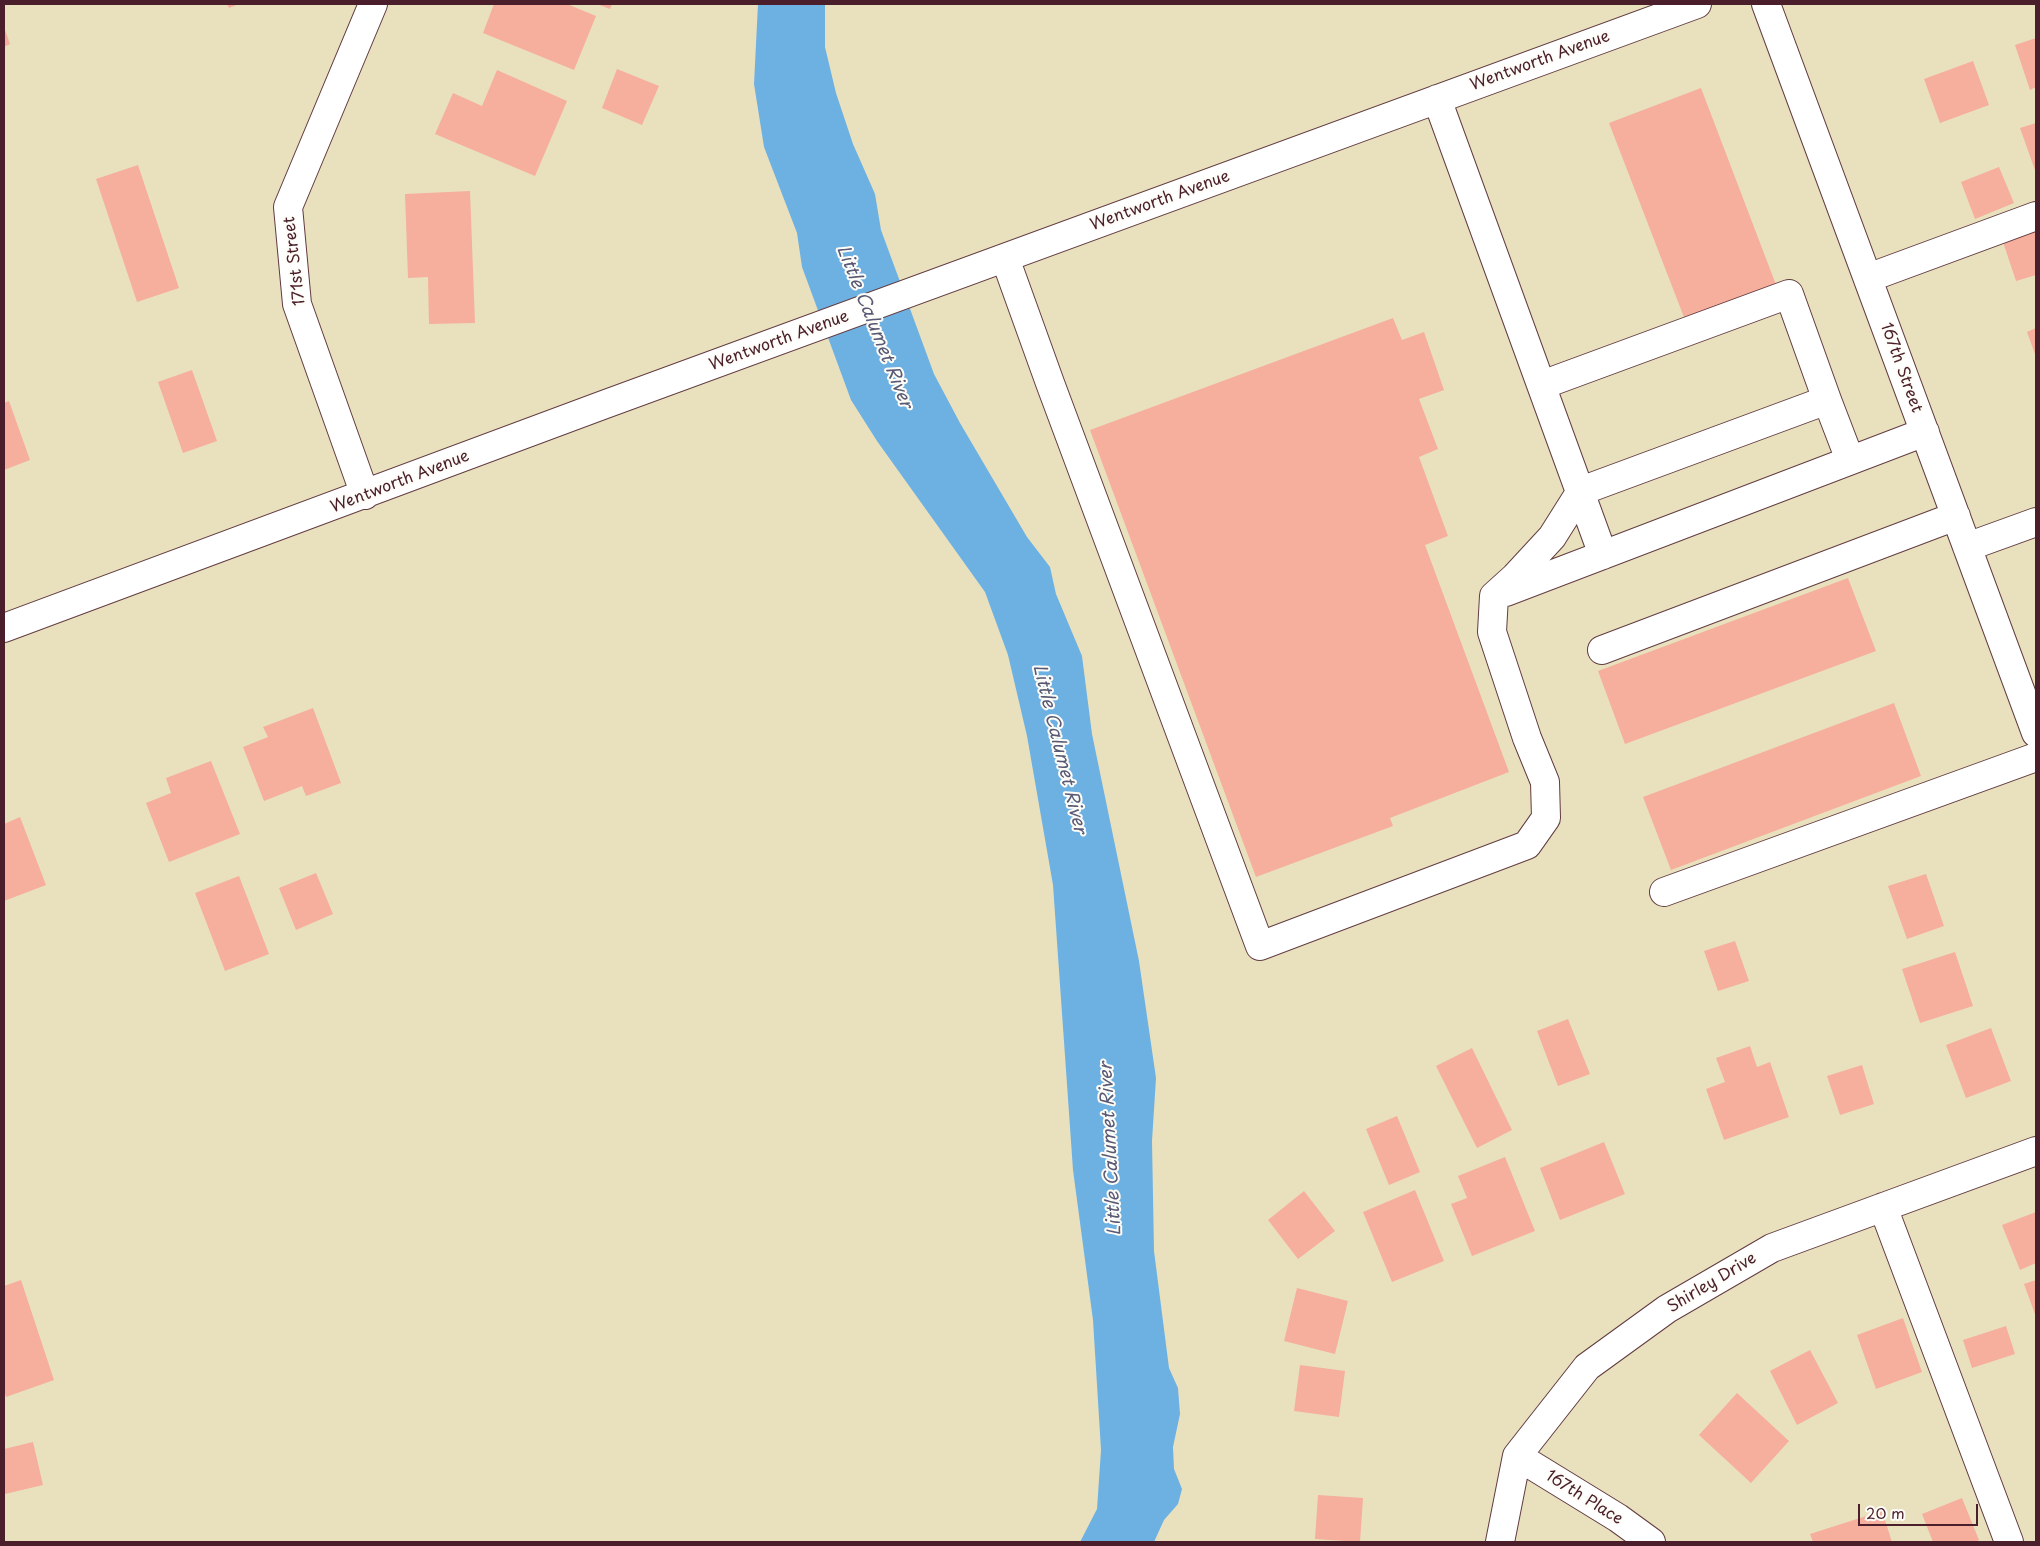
<!DOCTYPE html>
<html>
<head>
<meta charset="utf-8">
<style>
  body { margin:0 }
  #map { position:relative; width:2040px; height:1546px; overflow:hidden; background:#e9e1be; font-family:"Playpen Sans",sans-serif }
  canvas { display:block }
  .frame { position:absolute; inset:0; border:5px solid #4a1f2b; pointer-events:none }
  .scale { position:absolute; left:1858px; top:1504px; width:120px; height:22px; box-sizing:border-box; border:2px solid #4a1f2b; border-top:0; padding-left:6px; font-size:15px; line-height:18px; white-space:nowrap; color:#4a1f2b; -webkit-text-stroke:4px #fdfcf7; paint-order:stroke }
</style>
</head>
<body>
<div id="map">
<canvas width="2040" height="1546"></canvas>
<div class="frame"></div>
<div class="scale">20 m</div>
</div>
<script>
const ctx = document.querySelector('canvas').getContext('2d');
ctx.lineJoin = 'round';
function fillPath(path, color) { ctx.fillStyle = color; ctx.fill(path, 'evenodd'); }
const poly = rows => new Path2D(rows.map(r => 'M' + r).join(''));
function trace(path, color, width, dash) { ctx.strokeStyle = color; ctx.lineWidth = width; ctx.lineCap = dash ? 'butt' : 'round'; ctx.setLineDash(dash || []); ctx.stroke(path); }
function write(font, color, halo, rows, align = 'center') {
  ctx.font = font + ' "Playpen Sans",sans-serif'; ctx.lineWidth = 4; ctx.setLineDash([]); ctx.textBaseline = 'middle'; ctx.strokeStyle = halo; ctx.fillStyle = color; for (const [text, x, y, turn = 0] of rows) {
    ctx.save(); ctx.translate(x, y); ctx.rotate((+turn || 0) * Math.PI / 180); ctx.textAlign = isNaN(turn) ? turn : align; if (halo) ctx.strokeText(text, 0, 0); ctx.fillText(text, 0, 0); ctx.restore();
  }
}
fillPath(poly([
  [758,4,825,4,825,47,836,93,853,144,875,194,881,230,934,374,960,423,1027,537,1050,567,1056,594,1082,656,1092,734,1139,961,1156,1078,1152,1141,1154,1251,1169,1368,1178,1388,1180,1414,1173,1447,1174,1469,1182,1489,1178,1504,1164,1520,1154,1542,1080,1542,1097,1509,1101,1450,1093,1320,1073,1170,1053,885,1027,736,1008,655,985,592,877,441,851,400,802,267,797,233,764,147,754,84]
]), '#6db1e3');
fillPath(poly([
  [227,4,239,4,229,8],
  [494,4,567,4,596,16,574,70,483,33],
  [597,4,612,4,610,9],
  [4,27,10,44,4,47],
  [2036,38,2036,87,2030,90,2015,45],
  [1973,61,1989,105,1940,123,1924,79],
  [617,69,659,86,642,125,602,108],
  [497,70,567,101,535,176,435,134,453,93,482,106],
  [1701,88,1778,290,1687,325,1609,123],
  [2036,123,2036,173,2020,128],
  [138,165,179,288,137,302,96,179],
  [1999,167,2014,203,1975,219,1961,182],
  [470,191,475,323,429,324,428,277,408,278,405,194],
  [2036,231,2036,275,2016,281,2003,242],
  [1393,318,1402,340,1424,332,1444,390,1419,399,1438,449,1419,457,1448,536,1425,545,1509,772,1390,818,1393,826,1256,877,1090,430],
  [2036,328,2036,357,2027,332],
  [192,370,217,441,183,453,158,382],
  [9,401,30,460,4,470,4,403],
  [1848,578,1876,651,1625,744,1598,671],
  [1894,703,1921,776,1671,870,1643,797],
  [313,708,341,783,306,796,302,786,264,801,243,747,268,737,263,727],
  [211,761,240,834,169,862,146,803,171,793,166,778],
  [20,817,46,885,4,901,4,824],
  [316,873,333,914,296,930,279,888],
  [1926,874,1944,926,1907,939,1888,886],
  [239,876,269,954,225,971,195,893],
  [1735,941,1749,981,1718,991,1704,951],
  [1955,952,1973,1006,1920,1023,1902,969],
  [1568,1019,1590,1074,1558,1086,1537,1031],
  [1991,1028,2011,1081,1966,1098,1946,1045],
  [1750,1046,1757,1067,1770,1062,1789,1117,1724,1140,1706,1089,1725,1082,1716,1058],
  [1472,1048,1512,1130,1477,1148,1436,1066],
  [1862,1065,1874,1104,1840,1115,1827,1076],
  [1397,1116,1420,1172,1389,1185,1366,1129],
  [1604,1142,1625,1194,1560,1220,1540,1168],
  [1505,1157,1535,1231,1472,1256,1451,1204,1467,1198,1458,1176],
  [1415,1190,1444,1261,1392,1282,1363,1212],
  [1304,1191,1335,1231,1298,1259,1268,1220],
  [2036,1212,2036,1263,2020,1270,2002,1225],
  [21,1280,54,1380,6,1397,4,1390,4,1286],
  [2036,1280,2036,1317,2024,1284],
  [1297,1288,1348,1301,1335,1354,1284,1341],
  [1903,1318,1922,1372,1876,1389,1857,1335],
  [2006,1326,2015,1354,1972,1368,1963,1340],
  [1810,1350,1838,1403,1797,1425,1770,1371],
  [1300,1365,1345,1371,1339,1417,1294,1411],
  [1737,1393,1789,1441,1751,1483,1699,1435],
  [33,1442,43,1485,5,1494,4,1449],
  [1318,1495,1363,1498,1360,1542,1315,1539],
  [1962,1498,1979,1540,1974,1542,1933,1542,1922,1514],
  [1882,1511,1892,1542,1813,1542,1810,1534]
]), '#f6ae9d');
const minor = poly([
  [1766,4,2036,733],
  [1437,99,1603,555],
  [1005,258,1050,383,1260,946,1527,845,1546,818,1545,782,1527,738,1492,632,1494,596,1515,577,1552,537,1581,491,1827,400,1789,294,1542,385],
  [1868,278,2036,216],
  [1827,400,1850,460],
  [365,495,297,304,288,207,373,4],
  [1967,547,2036,522],
  [1506,592,1925,432],
  [4,628,603,405,1697,4],
  [1602,650,1956,516],
  [1664,892,2036,757],
  [1883,1207,2009,1542],
  [1517,1456,1618,1518,1651,1542],
  [1500,1542,1517,1456,1587,1367,1667,1309,1772,1248,2036,1151]
]);
trace(minor, '#623c41', 30);
trace(minor, '#fff', 28);
write('16px', '#4a1f2b', '#fdfcf7', [
  ["Wentworth Avenue",1540,61,-20],
  ["Wentworth Avenue",1160,201,-20],
  ["171st Street",295,261,-97],
  ["Wentworth Avenue",779,341,-20],
  ["167th Street",1901,368,70],
  ["Wentworth Avenue",400,482,-21],
  ["Shirley Drive",1712,1283,-31],
  ["167th Place",1584,1498,32]
]);
write('italic 18px', '#585975', '#fdfcf7', [
  ["Little Calumet River",874,327,68],
  ["Little Calumet River",1059,749,76],
  ["Little Calumet River",1111,1149,-93]
]);
</script>
</body>
</html>
